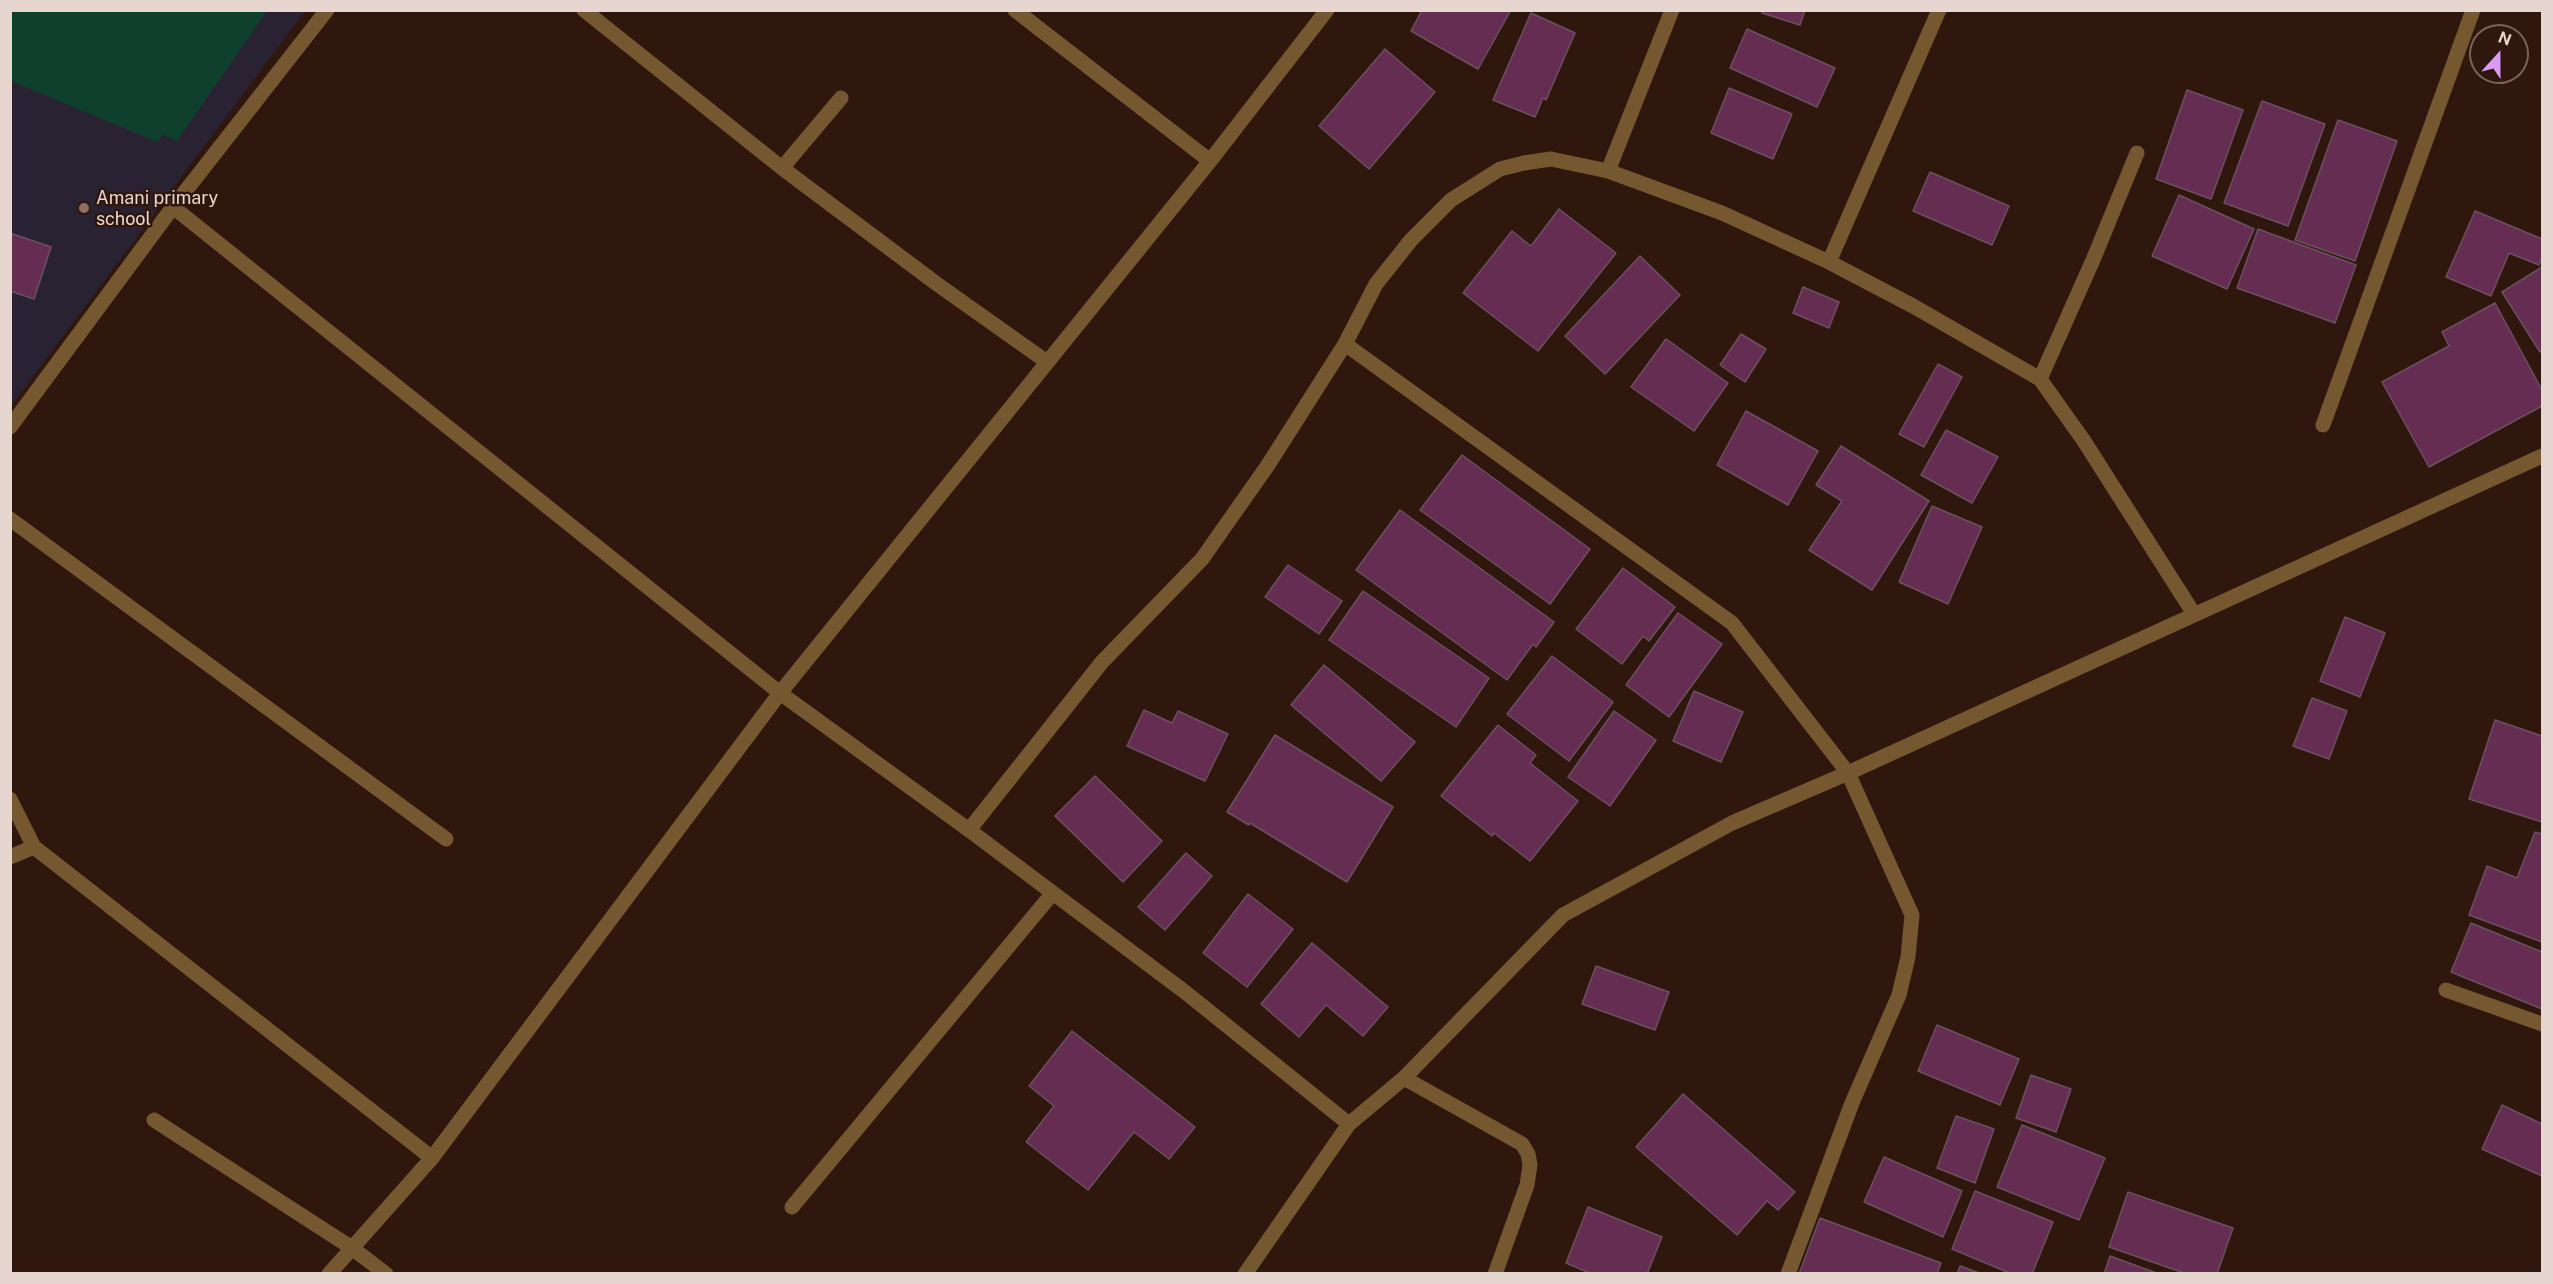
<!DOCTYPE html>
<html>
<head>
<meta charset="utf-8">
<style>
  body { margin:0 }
  #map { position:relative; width:2553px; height:1284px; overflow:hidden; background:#2f170e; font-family:"Public Sans",sans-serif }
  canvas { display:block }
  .frame { position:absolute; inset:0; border:12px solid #e7d6cf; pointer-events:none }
  .north { position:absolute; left:2469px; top:24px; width:60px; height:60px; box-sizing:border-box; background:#2f170e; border:2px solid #79635b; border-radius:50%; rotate:21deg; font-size:16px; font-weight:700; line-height:24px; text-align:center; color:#e7d6cf }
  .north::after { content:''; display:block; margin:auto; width:21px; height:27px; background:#da9af7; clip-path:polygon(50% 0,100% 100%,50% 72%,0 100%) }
</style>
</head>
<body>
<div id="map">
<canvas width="2553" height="1284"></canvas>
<div class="frame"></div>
<div class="north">N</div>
</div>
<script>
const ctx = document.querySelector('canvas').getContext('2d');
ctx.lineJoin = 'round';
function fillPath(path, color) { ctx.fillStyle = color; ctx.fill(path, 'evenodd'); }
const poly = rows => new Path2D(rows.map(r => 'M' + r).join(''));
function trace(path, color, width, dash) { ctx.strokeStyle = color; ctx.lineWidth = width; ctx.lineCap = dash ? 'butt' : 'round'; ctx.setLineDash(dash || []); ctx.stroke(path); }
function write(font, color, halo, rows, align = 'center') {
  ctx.font = font + ' "Public Sans",sans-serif'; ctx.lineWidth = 5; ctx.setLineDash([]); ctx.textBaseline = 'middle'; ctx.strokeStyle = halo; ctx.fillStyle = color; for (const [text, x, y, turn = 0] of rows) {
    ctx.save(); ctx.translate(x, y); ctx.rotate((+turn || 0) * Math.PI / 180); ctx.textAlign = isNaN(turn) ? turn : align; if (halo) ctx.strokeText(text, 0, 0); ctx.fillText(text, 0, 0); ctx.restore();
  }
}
fillPath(poly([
  [11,11,305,11,11,406]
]), '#292232');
fillPath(poly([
  [10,11,11,10,267,11,177,141,163,135,157,142,11,81]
]), '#0f402d');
const building = poly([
  [1422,10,1511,10,1478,69,1411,31,1422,10],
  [1762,10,1805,10,1800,25,1762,13,1762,10],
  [1531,13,1575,33,1546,100,1543,98,1535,117,1493,100,1531,13],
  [1747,29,1835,68,1817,107,1730,68,1747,29],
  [1385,49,1435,92,1369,169,1319,126,1385,49],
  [1729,88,1792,114,1773,159,1711,133,1729,88],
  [2187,90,2243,110,2211,199,2156,179,2187,90],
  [2262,101,2325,124,2288,226,2224,203,2262,101],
  [2338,120,2397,141,2355,261,2295,240,2338,120],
  [1930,172,2009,206,1992,245,1913,211,1930,172],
  [2179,195,2254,229,2227,289,2152,256,2179,195],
  [1559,209,1616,253,1538,351,1463,293,1512,231,1531,246,1559,209],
  [2475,211,2542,239,2542,256,2539,265,2509,253,2491,296,2446,277,2475,211],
  [2258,229,2356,265,2335,323,2237,288,2258,229],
  [10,233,51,247,34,299,10,291,10,233],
  [1640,256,1680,295,1605,374,1565,336,1640,256],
  [2542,267,2542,350,2540,352,2502,292,2542,267],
  [1803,287,1839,302,1829,328,1793,313,1803,287],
  [2495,303,2542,390,2542,406,2429,467,2382,382,2449,346,2442,332,2495,303],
  [1741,334,1766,349,1745,382,1720,365,1741,334],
  [1666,339,1728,383,1694,431,1631,387,1666,339],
  [1938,364,1962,377,1924,447,1899,434,1938,364],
  [1746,411,1818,451,1788,505,1717,465,1746,411],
  [1946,430,1998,457,1972,503,1921,475,1946,430],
  [1841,446,1929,501,1872,590,1809,550,1842,501,1816,485,1841,446],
  [1462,455,1590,549,1550,604,1420,510,1462,455],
  [1932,506,1982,527,1948,604,1899,582,1932,506],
  [1400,510,1554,622,1536,647,1533,644,1507,680,1356,570,1400,510],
  [1288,565,1342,601,1319,634,1265,597,1288,565],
  [1623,568,1675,607,1649,641,1643,636,1622,664,1576,629,1623,568],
  [1363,591,1489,678,1456,727,1329,640,1363,591],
  [1678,613,1722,644,1669,717,1626,685,1678,613],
  [2345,617,2385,633,2360,697,2320,681,2345,617],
  [1552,656,1613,702,1569,761,1507,714,1552,656],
  [1324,665,1415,742,1381,781,1291,705,1324,665],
  [1694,691,1743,712,1721,762,1673,741,1694,691],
  [2312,698,2347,711,2329,759,2293,746,2312,698],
  [1144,710,1172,723,1178,711,1228,734,1205,781,1127,746,1144,710],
  [1614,711,1656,740,1610,806,1568,777,1614,711],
  [2495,720,2542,736,2542,822,2469,799,2495,720],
  [1498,725,1536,755,1530,763,1578,801,1530,861,1494,833,1492,836,1441,796,1498,725],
  [1275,735,1393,807,1347,882,1250,823,1249,825,1227,812,1275,735],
  [1095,776,1162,841,1123,882,1055,816,1095,776],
  [2535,832,2542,834,2542,942,2469,915,2487,866,2517,878,2535,832],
  [1186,853,1212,876,1165,930,1138,907,1186,853],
  [1248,894,1293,929,1247,987,1203,953,1248,894],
  [2471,923,2542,952,2542,1009,2451,972,2471,923],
  [1312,943,1388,1007,1363,1036,1326,1005,1299,1037,1261,1004,1312,943],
  [1596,966,1669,992,1655,1030,1582,1004,1596,966],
  [1937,1025,2019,1059,2000,1105,1918,1071,1937,1025],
  [1072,1031,1195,1127,1169,1159,1134,1132,1088,1190,1026,1142,1054,1106,1029,1086,1072,1031],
  [2031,1075,2071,1089,2056,1132,2016,1118,2031,1075],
  [1683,1094,1795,1192,1778,1210,1767,1201,1737,1235,1636,1147,1683,1094],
  [2502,1105,2542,1124,2542,1176,2482,1149,2502,1105],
  [1956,1116,1994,1129,1975,1183,1937,1168,1956,1116],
  [2022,1125,2105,1158,2079,1220,1997,1187,2022,1125],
  [1884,1157,1962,1191,1943,1237,1864,1202,1884,1157],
  [1975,1191,2053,1222,2032,1274,2012,1274,1952,1249,1975,1191],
  [2128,1192,2233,1228,2217,1274,2187,1274,2109,1247,2128,1192],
  [1588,1207,1662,1237,1647,1274,1592,1274,1566,1263,1588,1207],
  [1820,1218,1941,1263,1937,1274,1799,1274,1820,1218],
  [2110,1256,2159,1274,2104,1274,2110,1256],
  [1960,1266,1982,1274,1957,1274,1960,1266]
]);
fillPath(building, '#642d51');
trace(building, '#6b5060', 1.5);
trace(poly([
  [584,10,782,168,937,284,1047,362],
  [1015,10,1210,161],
  [782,168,841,98],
  [1608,171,1672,10],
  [173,207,780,693,969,830,1185,992,1349,1124],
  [1829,262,1939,10],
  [1345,344,1732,623,1848,773,1912,915,1908,957,1899,995,1852,1103,1788,1274],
  [2040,379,2093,260,2137,153],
  [2323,425,2473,10],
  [10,427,173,207,327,10],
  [10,519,446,839],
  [10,799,34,847,432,1158],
  [969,830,1102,662,1202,559,1268,465,1345,344,1376,284,1411,240,1451,200,1500,169,1524,163,1551,159,1608,171,1722,213,1829,262,1913,306,2040,379,2084,441,2194,614],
  [10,857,34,847],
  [2446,990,2542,1024],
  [1404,1078,1522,1144,1528,1154,1530,1165,1527,1185,1495,1274],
  [154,1120,352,1248,386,1274],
  [792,1207,1052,894],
  [329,1274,432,1158,780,693,1210,161,1327,10],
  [1245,1274,1349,1124,1404,1078,1563,915,1732,823,1848,773,2542,456]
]), '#755830', 15);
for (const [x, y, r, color] of [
  [84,208,6,"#8d6e63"]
]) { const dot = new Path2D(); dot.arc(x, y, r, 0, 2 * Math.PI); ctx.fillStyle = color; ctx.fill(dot); trace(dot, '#2f170e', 2); }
write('18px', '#e7d6cf', '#2f170e', [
  ["Amani primary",96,198],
  ["school",96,219]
], 'left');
</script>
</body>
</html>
